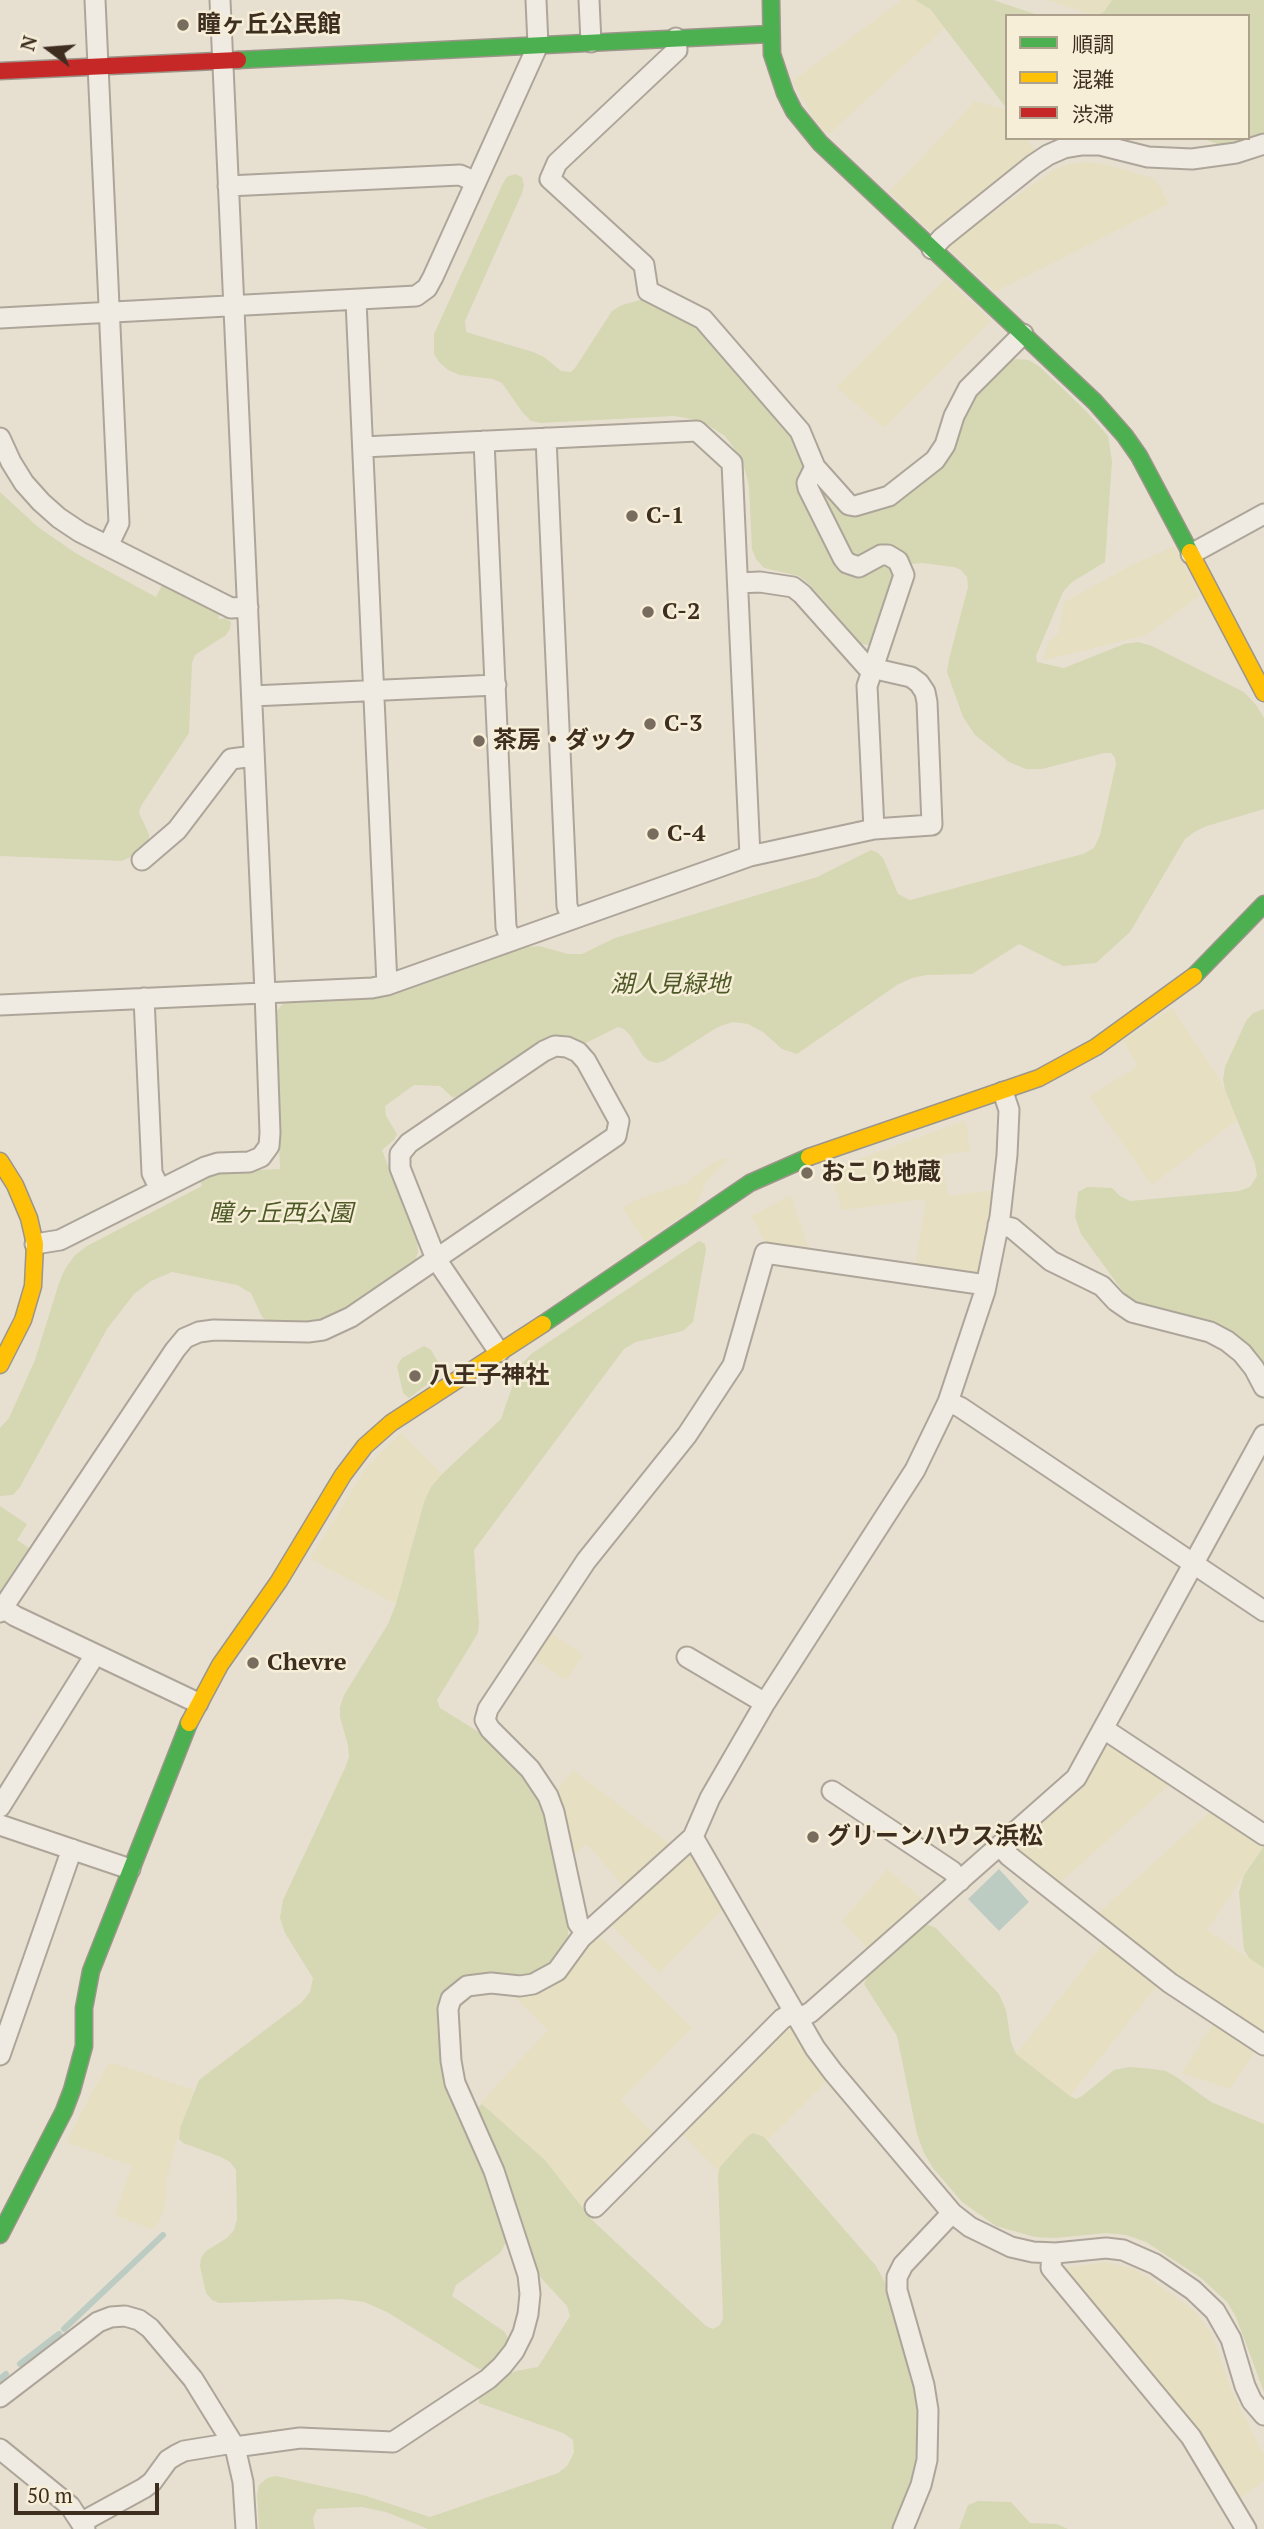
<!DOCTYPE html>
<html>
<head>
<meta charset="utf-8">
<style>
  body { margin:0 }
  #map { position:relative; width:1264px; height:2529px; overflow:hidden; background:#e7e0d1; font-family:"PT Serif","Noto Sans JP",serif }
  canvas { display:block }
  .legend { position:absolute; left:1005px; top:14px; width:245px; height:126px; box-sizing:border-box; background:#f7eed8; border:2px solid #ada18e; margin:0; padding:9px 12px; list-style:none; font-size:21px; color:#3d2e20 }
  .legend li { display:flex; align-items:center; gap:14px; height:35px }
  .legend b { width:35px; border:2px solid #ada18e }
  .north { position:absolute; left:14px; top:14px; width:70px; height:70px; -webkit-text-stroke:5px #f7eed8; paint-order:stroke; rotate:286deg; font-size:19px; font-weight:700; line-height:28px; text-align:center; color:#3d2e20 }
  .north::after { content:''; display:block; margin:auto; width:24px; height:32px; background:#3d2e20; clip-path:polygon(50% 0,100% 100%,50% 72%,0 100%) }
  .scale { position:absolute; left:14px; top:2483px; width:145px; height:32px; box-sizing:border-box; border:4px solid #3d2e20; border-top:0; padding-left:9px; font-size:21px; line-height:24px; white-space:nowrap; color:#3d2e20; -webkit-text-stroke:5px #f7eed8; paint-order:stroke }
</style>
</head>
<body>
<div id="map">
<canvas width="1264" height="2529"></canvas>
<ul class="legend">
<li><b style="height:9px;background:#4caf50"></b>順調</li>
<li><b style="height:9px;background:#ffc107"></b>混雑</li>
<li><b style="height:9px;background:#c62828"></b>渋滞</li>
</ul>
<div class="north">N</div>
<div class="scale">50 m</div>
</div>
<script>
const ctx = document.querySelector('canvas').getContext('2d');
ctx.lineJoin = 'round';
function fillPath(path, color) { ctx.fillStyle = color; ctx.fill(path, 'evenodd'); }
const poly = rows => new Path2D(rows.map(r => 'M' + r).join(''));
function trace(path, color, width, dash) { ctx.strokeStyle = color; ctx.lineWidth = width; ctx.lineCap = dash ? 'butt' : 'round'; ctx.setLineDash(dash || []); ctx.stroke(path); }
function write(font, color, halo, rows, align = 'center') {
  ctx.font = font + ' "PT Serif","Noto Sans JP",serif'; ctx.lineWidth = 5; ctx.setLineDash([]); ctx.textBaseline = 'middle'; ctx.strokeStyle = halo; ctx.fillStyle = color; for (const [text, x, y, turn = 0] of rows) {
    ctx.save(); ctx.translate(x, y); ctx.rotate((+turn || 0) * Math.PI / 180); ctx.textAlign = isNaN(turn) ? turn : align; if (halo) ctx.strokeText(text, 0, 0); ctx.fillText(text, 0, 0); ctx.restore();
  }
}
fillPath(poly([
  [902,0,915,0,925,5,945,28,828,135,815,120,792,81],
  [1046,0,1112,0,1104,12,1095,16],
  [975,101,1004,109,1007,113,1007,138,1026,138,1037,153,937,233,931,232,889,192],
  [1086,162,1104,164,1153,178,1160,186,1169,204,995,292,946,246,1052,171,1069,164],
  [946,278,991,321,884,428,836,387],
  [1174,546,1200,596,1146,635,1042,661,1049,641,1058,634,1064,602,1130,566],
  [1172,1008,1220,1079,1237,1120,1152,1185,1089,1096,1138,1066,1123,1041],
  [966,1120,970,1151,942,1155,948,1196,994,1190,992,1215,980,1270,973,1275,915,1267,926,1199,842,1210,829,1170],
  [721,1159,728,1159,707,1180,695,1207,645,1242,622,1208,636,1200,686,1183,711,1164],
  [791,1195,810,1252,767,1246,751,1216],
  [401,1433,442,1474,431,1487,424,1502,396,1604,310,1559,365,1469],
  [548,1631,583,1655,566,1680,531,1657],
  [1112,1742,1172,1782,1060,1883,1017,1849,1017,1843,1083,1784,1106,1743],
  [573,1770,671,1845,624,1887,587,1844,571,1858,555,1793],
  [1213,1809,1264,1844,1207,1930,1264,1968,1264,2037,1174,1977,1096,1915],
  [687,1854,694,1855,724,1908,659,1973,610,1924],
  [887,1869,924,1901,869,1950,842,1921],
  [598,1934,692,2028,621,2100,656,2136,582,2211,545,2160,481,2102,548,2030,512,1994,535,1992,550,1986,563,1977,587,1943],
  [1105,1941,1159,1983,1070,2096,1016,2054],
  [1215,2021,1256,2049,1230,2089,1181,2073],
  [786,2025,792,2026,828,2080,767,2141,763,2137,720,2167,719,2172,680,2132],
  [110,2062,194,2090,180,2128,167,2179,165,2207,161,2218,154,2230,114,2215,132,2166,66,2142,97,2083],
  [1105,2262,1134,2269,1147,2277,1194,2310,1211,2332,1232,2391,1264,2455,1264,2481,1238,2500,1062,2268]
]), '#e6dfc2');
fillPath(poly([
  [915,0,993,0,1041,16,1007,16,1007,109,930,9],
  [1112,0,1264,0,1264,137,1225,147,1202,138,1248,138,1248,16,1095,16,1104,12],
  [515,174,522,177,524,185,522,193,465,321,466,332,533,352,544,357,561,371,571,372,575,368,612,311,622,305,644,299,698,326,789,429,839,506,893,502,961,418,974,394,1003,364,1016,359,1029,360,1040,367,1086,411,1108,436,1112,461,1105,562,1072,582,1063,592,1036,656,1037,662,1064,668,1124,644,1138,642,1152,646,1244,692,1257,706,1264,718,1264,809,1207,826,1196,831,1185,839,1130,932,1096,963,1063,966,1019,944,972,974,927,975,912,978,897,985,797,1054,782,1049,763,1032,748,1024,733,1022,718,1027,664,1061,657,1063,649,1061,643,1056,630,1035,624,1029,618,1027,584,1044,577,1042,457,1098,452,1097,440,1086,414,1085,385,1106,386,1116,397,1134,394,1140,382,1150,417,1242,418,1252,415,1262,348,1311,322,1323,267,1322,262,1317,251,1293,237,1285,172,1272,151,1281,134,1294,107,1329,20,1487,13,1495,0,1496,0,1428,9,1418,35,1360,59,1283,65,1269,74,1256,87,1246,202,1186,199,1178,219,1172,280,1169,275,1013,286,1000,391,994,518,948,539,946,568,954,582,954,615,938,817,877,871,850,878,853,883,858,898,894,910,900,1083,854,1094,848,1100,835,1116,764,1115,758,1111,753,1104,753,1042,769,1026,769,1009,762,975,735,963,717,947,672,949,659,968,587,967,577,961,570,954,567,922,563,911,564,901,570,873,642,868,645,862,644,810,585,799,576,764,568,756,559,752,549,749,486,742,459,725,436,702,421,674,416,541,423,531,421,523,413,502,383,493,379,460,375,448,370,439,362,434,354,434,334,503,183,507,177],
  [0,492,38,527,77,554,156,597,163,583,221,612,218,619,225,618,231,622,230,629,226,635,195,655,192,663,189,733,141,806,139,813,149,834,149,844,138,853,122,861,0,856],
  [1264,1009,1264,1374,1259,1365,1129,1300,1081,1234,1075,1217,1078,1192,1087,1187,1112,1188,1120,1196,1130,1201,1239,1191,1250,1187,1257,1176,1255,1164,1225,1090,1223,1079,1225,1067,1246,1021,1253,1013],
  [699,1241,705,1244,706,1250,693,1322,683,1331,636,1342,624,1349,474,1550,479,1624,478,1633,437,1700,440,1708,487,1737,525,1774,542,1799,569,1918,568,1938,559,1955,551,1964,531,1975,477,1975,464,1977,453,1984,444,1994,439,2007,442,2062,446,2085,454,2108,486,2174,507,2241,500,2253,456,2285,452,2296,505,2332,509,2341,490,2366,479,2369,387,2312,364,2302,341,2299,219,2303,212,2300,206,2293,200,2266,201,2258,206,2251,227,2238,234,2230,237,2219,236,2170,230,2162,221,2157,183,2143,179,2139,180,2128,199,2080,302,2002,310,1992,313,1978,285,1933,280,1918,283,1900,345,1768,349,1757,348,1745,340,1717,340,1707,344,1695,388,1624,396,1604,424,1502,431,1487,442,1474,501,1419,519,1367,531,1354],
  [424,1346,431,1350,444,1372,409,1398,403,1393,397,1366,402,1358],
  [0,1506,27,1524,17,1540,29,1548,0,1591],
  [1264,1846,1264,1968,1249,1958,1244,1950,1239,1892,1244,1875],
  [926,1924,936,1928,999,1994,1006,2010,1011,2042,1016,2054,1070,2096,1076,2099,1082,2096,1114,2070,1130,2067,1153,2069,1166,2071,1178,2078,1211,2102,1264,2124,1264,2392,1236,2317,1227,2302,1201,2278,1146,2242,1126,2235,1106,2233,1055,2238,1035,2237,996,2226,962,2202,933,2168,924,2153,917,2134,897,2036,864,1984,869,1973],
  [482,2104,545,2160,592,2220,706,2326,713,2329,720,2325,723,2318,718,2175,720,2167,747,2137,753,2133,764,2137,876,2266,887,2286,916,2387,920,2411,918,2459,913,2482,893,2529,428,2529,386,2512,362,2507,317,2509,313,2518,315,2529,259,2529,257,2495,259,2485,267,2478,276,2476,363,2495,430,2517,558,2473,567,2466,574,2453,573,2440,563,2433,479,2403,479,2398,483,2393,503,2377,516,2371,538,2367,570,2316,567,2306,542,2279,534,2266,476,2109],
  [978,2501,1011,2502,1030,2523,1057,2524,1068,2529,959,2529,968,2505]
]), '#d6d7b3');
fillPath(poly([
  [999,1869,1029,1902,999,1931,968,1899]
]), '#bcccc2');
trace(poly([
  [64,2329,163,2235],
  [20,2364,59,2334],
  [0,2379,6,2374]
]), '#bcccc2', 6);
const street = poly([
  [95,0,119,523,108,546],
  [589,0,591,42],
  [676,38,677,50,557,163,550,179,644,265,648,291,703,319,800,431,815,467,849,505,855,506,889,496,935,460,945,445,954,416,968,389,1023,334],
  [228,186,460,175,476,182],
  [932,249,942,238,1033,165,1048,155,1064,148,1082,145,1100,145,1148,157,1192,159,1236,153,1264,144],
  [356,301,387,985],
  [0,318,416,296,427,288,433,277,538,45,536,0],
  [0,438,11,462,24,483,41,502,59,518,80,532,231,608,248,607],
  [546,438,567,906,572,919],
  [484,441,506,927,511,941],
  [363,447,697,431,732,463,750,856],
  [815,467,807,483,808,488,843,558,847,563,859,567,881,555,888,555,898,561,904,575,867,686,874,829],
  [1191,554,1264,514],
  [252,696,496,685],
  [142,860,177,830,231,759,254,756],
  [144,998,152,1173,160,1189],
  [0,1005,372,988,387,985,750,856,874,829,932,825,927,702,925,692,919,683,911,677,867,667,802,594,793,587,760,582,738,583],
  [555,1046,567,1047,578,1052,586,1061,619,1121,616,1136,436,1259,400,1168,400,1154,409,1143,544,1051,555,1046],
  [1003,1092,1009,1110,1007,1155,1000,1217,985,1291,948,1402,915,1470,765,1703,710,1798,693,1837,815,2048,833,2072,952,2213,970,2227,1011,2247,1033,2252,1056,2253,1106,2248,1123,2250,1155,2264,1193,2290,1215,2311,1231,2339,1245,2386,1252,2401,1264,2415],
  [998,1225,1012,1228,1051,1261,1102,1286,1116,1301,1132,1312,1210,1332,1227,1341,1242,1353,1254,1368,1264,1387],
  [35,1244,60,1240,205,1167,218,1163,249,1162,261,1157,269,1146,270,1133,265,992,220,0],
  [948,1402,960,1407,1264,1611],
  [3,1608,15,1616,198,1703],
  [0,1612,175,1350,185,1338,199,1332,214,1330,308,1332,323,1330,351,1317,436,1259,499,1352],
  [687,1657,765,1703],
  [1104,1729,1264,1835],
  [832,1791,952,1871,960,1881],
  [0,1807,95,1655],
  [0,1825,130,1869],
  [1000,1846,1009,1856,1170,1983,1264,2045],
  [586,1933,578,1923,554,1812,548,1796,530,1769,490,1729,485,1720,488,1709,586,1561,687,1435,733,1365,765,1253,986,1285],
  [799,2019,811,2012,1076,1778,1264,1435],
  [0,2055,72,1849],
  [595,2207,782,2019,794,2012],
  [1052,2253,1051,2268,1191,2437,1246,2529],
  [0,2397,98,2322,111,2317,125,2316,139,2320,150,2328,193,2379,235,2447,243,2482,246,2529],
  [235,2447,300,2438,393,2442,488,2379,502,2366,514,2351,523,2333,528,2314,530,2294,528,2275,494,2171,455,2083,451,2061,448,2009,451,1999,467,1986,491,1983,520,1986,533,1984,557,1971,581,1938,693,1837],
  [0,2449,70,2506,85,2529],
  [82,2522,144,2488,152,2482,168,2460,176,2455,184,2451,233,2443],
  [903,2529,921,2485,927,2460,928,2410,924,2385,897,2290,897,2277,903,2265,952,2213]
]);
const fast = poly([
  [771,0,772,54,785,93,794,111,820,143,1095,402,1125,436,1139,456,1190,552],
  [238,60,770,34],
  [1194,976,1264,904],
  [543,1324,750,1183,809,1157],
  [0,2235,64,2111,72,2090,84,2046,84,2008,91,1971,189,1723]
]);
const slow = poly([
  [1190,552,1264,693],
  [809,1157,1039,1078,1096,1047,1194,976],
  [0,1161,15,1185,29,1218,35,1244,33,1286,23,1320,0,1365],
  [189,1723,220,1665,279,1581,343,1475,365,1446,391,1423,543,1324]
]);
const jam = poly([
  [0,71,238,60]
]);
trace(street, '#ada599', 23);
trace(fast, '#9c958a', 19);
trace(slow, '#9c958a', 19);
trace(jam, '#9c958a', 19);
trace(street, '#efebe3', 19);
trace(fast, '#4caf50', 16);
trace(slow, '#ffc107', 16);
trace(jam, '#c62828', 16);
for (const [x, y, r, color] of [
  [183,25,7,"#786c5e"],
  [632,516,7,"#786c5e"],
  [648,612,7,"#786c5e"],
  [650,724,7,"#786c5e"],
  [479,741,7,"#786c5e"],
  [653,834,7,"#786c5e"],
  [807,1173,7,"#786c5e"],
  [415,1376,7,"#786c5e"],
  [253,1663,7,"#786c5e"],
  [813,1837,7,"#786c5e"]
]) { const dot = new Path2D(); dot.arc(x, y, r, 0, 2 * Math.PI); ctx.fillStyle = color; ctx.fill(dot); trace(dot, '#f7eed8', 2.5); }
write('bold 24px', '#3d2e20', '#f7eed8', [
  ["瞳ヶ丘公民館",197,25],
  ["C-1",646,516],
  ["C-2",662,612],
  ["C-3",664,724],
  ["茶房・ダック",493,741],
  ["C-4",667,834],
  ["おこり地蔵",821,1173],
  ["八王子神社",429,1376],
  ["Chevre",267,1663],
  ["グリーンハウス浜松",827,1837]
], 'left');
write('italic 24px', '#4d5a26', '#f7eed8', [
  ["湖人見緑地",670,985],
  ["瞳ヶ丘西公園",281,1214]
]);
</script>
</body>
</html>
